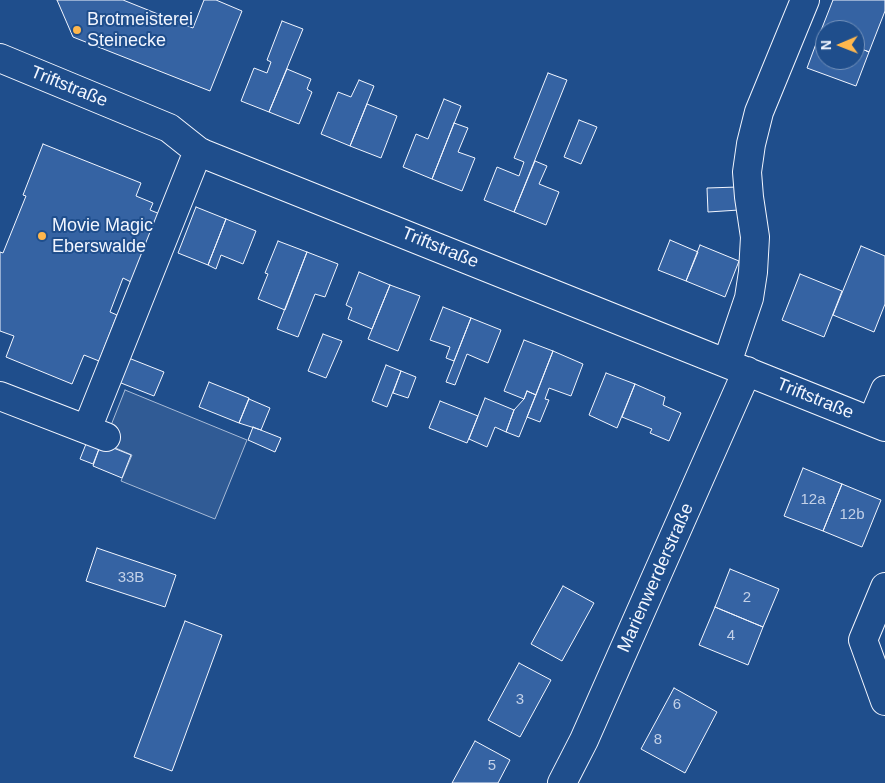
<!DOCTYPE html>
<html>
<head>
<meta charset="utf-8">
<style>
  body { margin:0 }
  #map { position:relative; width:885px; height:783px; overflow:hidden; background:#1f4e8c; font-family:Arial,sans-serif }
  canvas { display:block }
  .north { position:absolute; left:815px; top:20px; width:50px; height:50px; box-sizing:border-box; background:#1f4e8c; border:1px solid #7391ba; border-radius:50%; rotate:269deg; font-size:14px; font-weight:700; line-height:20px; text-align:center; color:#f2f6ff }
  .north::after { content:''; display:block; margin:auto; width:18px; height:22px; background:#ffb74d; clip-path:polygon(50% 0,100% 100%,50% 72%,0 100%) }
</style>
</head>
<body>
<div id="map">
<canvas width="885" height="783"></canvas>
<div class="north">N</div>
</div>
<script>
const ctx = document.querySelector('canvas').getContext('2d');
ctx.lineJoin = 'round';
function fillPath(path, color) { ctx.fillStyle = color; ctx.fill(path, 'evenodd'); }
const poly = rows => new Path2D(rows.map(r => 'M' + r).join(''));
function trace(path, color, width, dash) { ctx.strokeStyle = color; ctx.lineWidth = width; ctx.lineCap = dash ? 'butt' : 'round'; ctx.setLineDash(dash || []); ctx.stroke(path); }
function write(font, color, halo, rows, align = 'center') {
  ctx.font = font + ' Arial,sans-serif'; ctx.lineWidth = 4; ctx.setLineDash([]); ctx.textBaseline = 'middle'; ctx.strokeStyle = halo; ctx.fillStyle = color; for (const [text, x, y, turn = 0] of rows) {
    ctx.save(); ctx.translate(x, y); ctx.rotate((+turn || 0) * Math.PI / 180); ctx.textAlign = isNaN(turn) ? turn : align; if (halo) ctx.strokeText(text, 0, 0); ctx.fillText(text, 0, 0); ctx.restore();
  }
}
const parking = poly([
  [125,390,247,440,215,519,121,481,132,455,104,443,125,390]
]);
fillPath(parking, '#305b95');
trace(parking, '#a8bbd7', 1);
const building = poly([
  [57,0,123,0,193,28,204,0,216,0,242,11,210,91,73,37,57,0],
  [833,0,885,0,885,11,869,52,855,46,855,30,825,30,825,34,820,33,833,0],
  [282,21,303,29,269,112,241,101,254,68,267,73,271,62,267,60,282,21],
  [820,33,825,34,825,60,855,60,855,46,869,52,856,86,807,68,820,33],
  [287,69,311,79,307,89,312,92,299,124,269,112,287,69],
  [548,73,567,80,514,212,484,200,497,167,519,176,524,162,514,158,548,73],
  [359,80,374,86,350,146,321,134,338,92,351,97,359,80],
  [444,99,461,106,432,179,403,167,416,134,428,139,444,99],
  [367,104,397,116,381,158,350,146,367,104],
  [579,120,597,127,581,164,564,157,579,120],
  [454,123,468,128,458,152,475,158,462,191,432,179,454,123],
  [43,144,141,183,136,196,153,203,150,210,160,214,133,283,123,278,110,312,117,315,99,361,84,355,72,384,6,357,14,336,0,331,0,252,3,253,26,196,23,195,43,144],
  [535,161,547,166,539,184,559,192,546,225,514,212,535,161],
  [738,187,739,210,708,212,707,188,738,187],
  [196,207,226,219,208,265,178,253,196,207],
  [226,219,256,231,243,264,221,255,216,269,208,265,226,219],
  [670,240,698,252,686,281,658,270,670,240],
  [278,241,307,252,285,310,258,299,268,274,265,273,278,241],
  [700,245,739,261,725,297,686,281,700,245],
  [861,246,885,256,885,304,874,332,833,315,861,246],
  [307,252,338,264,325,297,315,294,298,337,277,329,307,252],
  [359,272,390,285,372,329,348,319,352,308,346,305,359,272],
  [800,274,842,291,824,337,782,320,800,274],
  [390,285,420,296,398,351,368,339,390,285],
  [443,307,471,318,454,361,446,358,450,347,430,340,443,307],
  [471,318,501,330,488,363,467,354,455,385,446,382,471,318],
  [323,334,342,341,326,378,308,371,323,334],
  [524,340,553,351,536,395,527,391,524,399,504,391,524,340],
  [553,351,583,364,571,396,549,388,545,399,549,400,540,422,527,417,553,351],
  [126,357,164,372,154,396,116,381,126,357],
  [386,365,401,371,387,407,372,401,386,365],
  [401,371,416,377,408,398,393,393,401,371],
  [606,373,635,384,617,428,589,415,606,373],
  [209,382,249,398,239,423,199,407,209,382],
  [635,384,665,397,663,405,681,413,669,441,650,433,652,429,622,417,635,384],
  [527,391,536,395,519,437,506,432,514,410,524,399,527,391],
  [485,398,514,410,506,432,495,427,487,447,469,439,485,398],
  [249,399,270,408,261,430,239,423,249,399],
  [440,401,478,416,467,443,429,428,440,401],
  [253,427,281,438,275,452,248,440,253,427],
  [88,439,101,444,93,464,80,459,88,439],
  [101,443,131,455,122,478,93,466,101,443],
  [803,468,842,484,823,531,784,516,803,468],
  [842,484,881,500,862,547,823,531,842,484],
  [97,548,176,575,165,607,86,581,97,548],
  [730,569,779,589,763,627,715,607,730,569],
  [563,586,594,603,562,661,531,644,563,586],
  [715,607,763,627,748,665,699,645,715,607],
  [185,621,222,635,172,771,134,757,185,621],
  [519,663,551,680,520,737,488,720,519,663],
  [674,688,717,712,685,773,641,749,674,688],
  [475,741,510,760,498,783,452,783,475,741]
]);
fillPath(building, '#3563a3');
trace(building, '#f2f6ff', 1);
const minor = poly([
  [0,58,169,128,198,151,204,154,885,427],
  [727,363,749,298,753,272,755,237,749,197,747,172,751,144,759,112,805,0],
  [0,396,106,437],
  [872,421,885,390],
  [87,429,198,151],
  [885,587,863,640,885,701],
  [562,783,584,740,747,371]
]);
trace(minor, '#f2f6ff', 30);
trace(minor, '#1f4e8c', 28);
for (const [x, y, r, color] of [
  [77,30,5,"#ffb74d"],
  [42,236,5,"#ffb74d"]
]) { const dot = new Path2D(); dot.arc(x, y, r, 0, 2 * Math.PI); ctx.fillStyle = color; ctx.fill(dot); trace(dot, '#1f4e8c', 2); }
write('15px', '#c3d1e8', null, [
  ["12a",813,500],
  ["12b",852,515],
  ["33B",131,578],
  ["2",747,598],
  ["4",731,636],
  ["3",520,700],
  ["6",677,705],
  ["8",658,740],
  ["5",492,766]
]);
write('18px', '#f2f6ff', '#1f4e8c', [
  ["Brotmeisterei",87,20],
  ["Steinecke",87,41],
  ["Movie Magic",52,226],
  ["Eberswalde",52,247]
], 'left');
write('18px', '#f2f6ff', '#1f4e8c', [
  ["Triftstraße",69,87,22],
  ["Triftstraße",440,248,22],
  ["Triftstraße",815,399,22],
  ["Marienwerderstraße",656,578,-66]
]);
</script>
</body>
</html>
